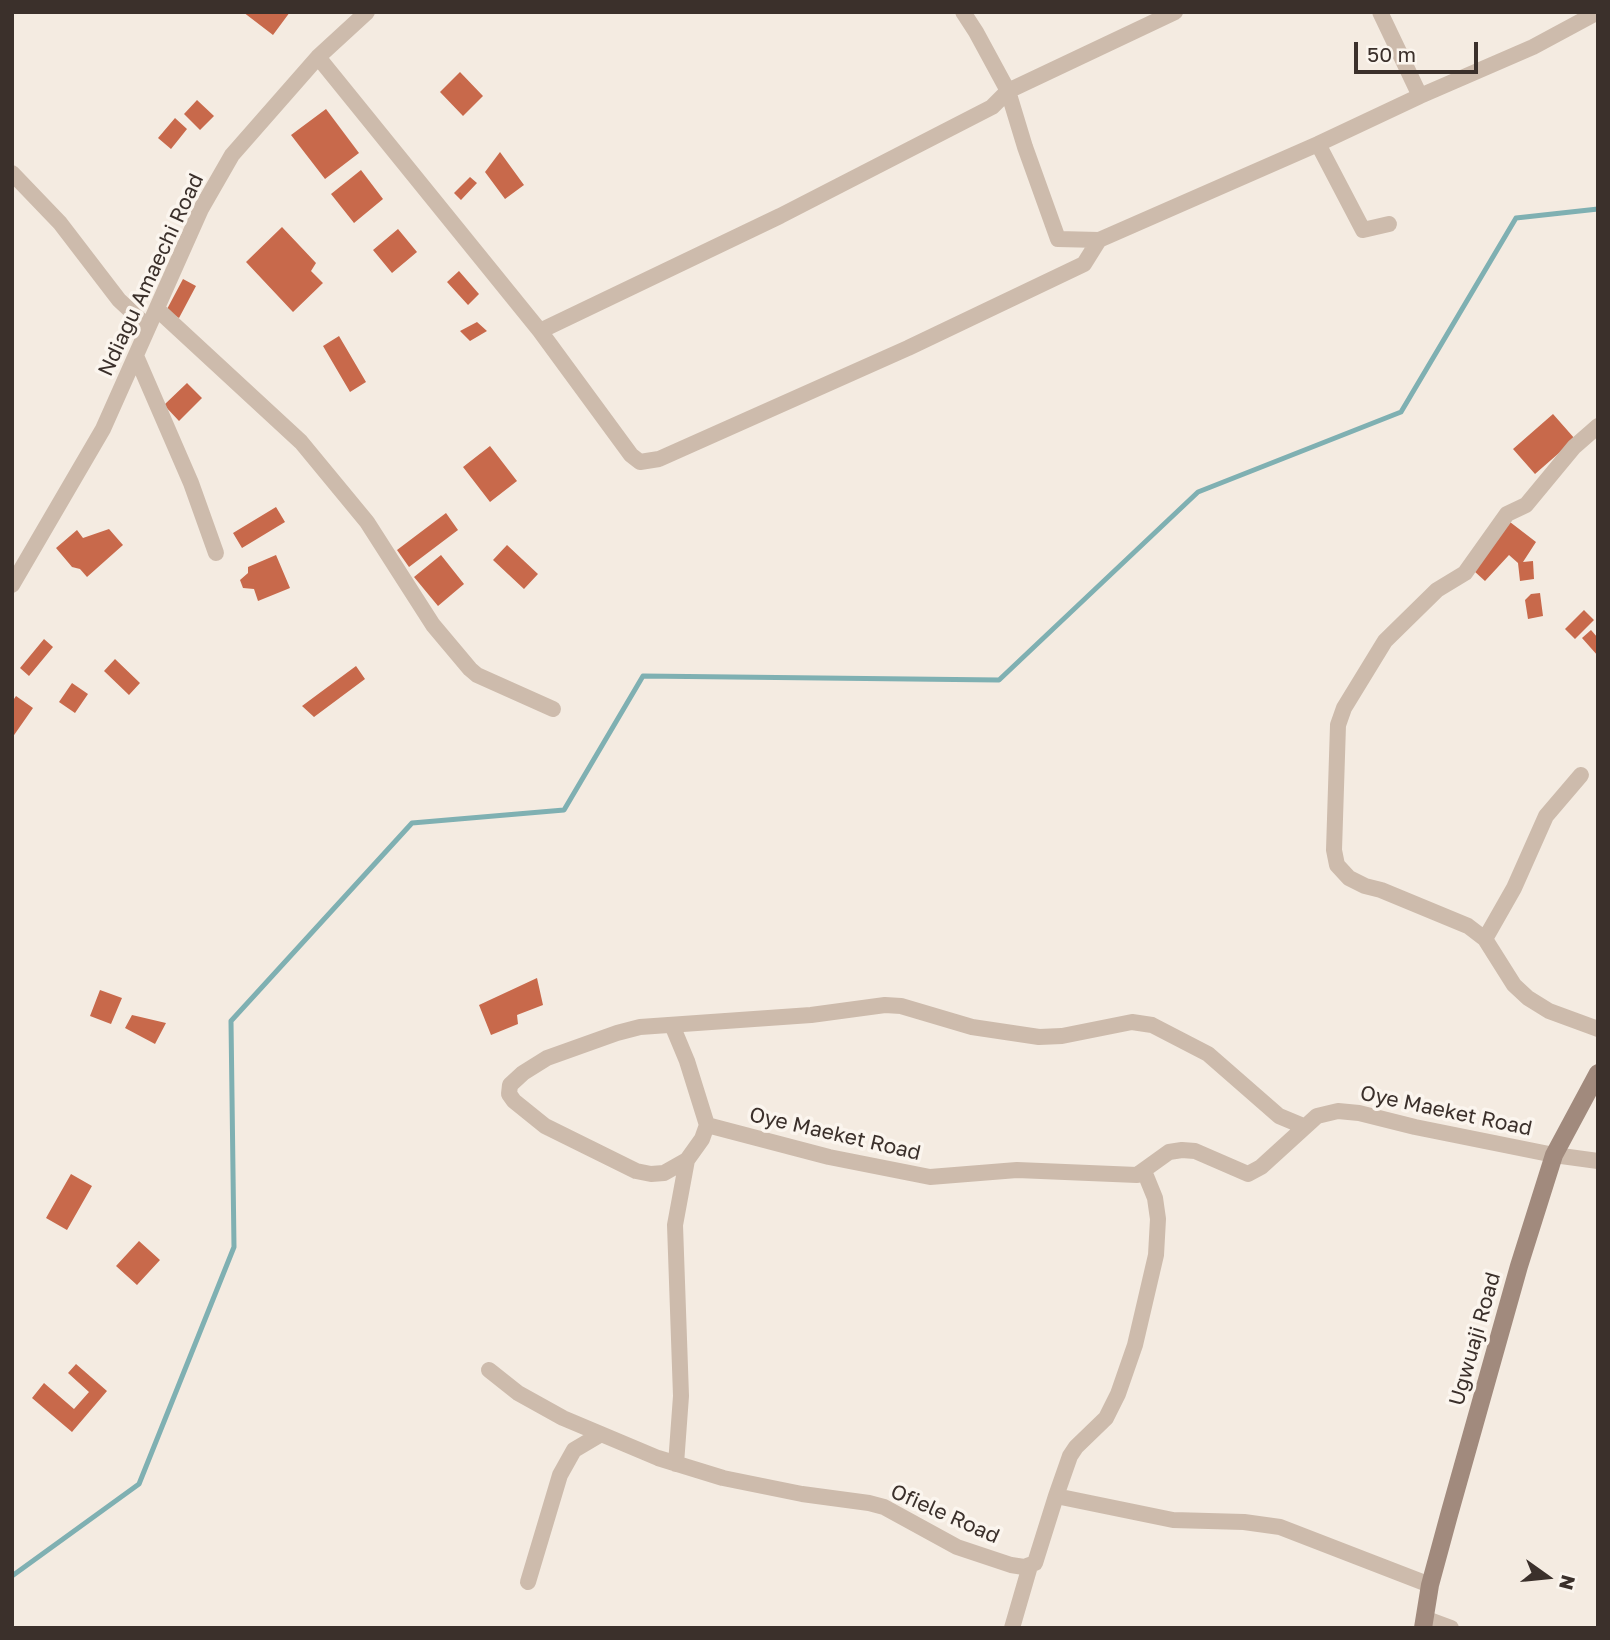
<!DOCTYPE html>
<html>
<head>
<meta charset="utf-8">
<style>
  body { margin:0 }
  #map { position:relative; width:1610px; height:1640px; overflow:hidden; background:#f4ebe1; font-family:"Golos Text",sans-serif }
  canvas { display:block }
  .frame { position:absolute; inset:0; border:14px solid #3b302b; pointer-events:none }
  .north { position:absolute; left:1512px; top:1542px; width:70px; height:70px; -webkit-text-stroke:5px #fbf5ee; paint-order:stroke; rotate:105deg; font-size:19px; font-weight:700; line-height:28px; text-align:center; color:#3b302b }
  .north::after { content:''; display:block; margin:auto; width:24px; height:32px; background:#3b302b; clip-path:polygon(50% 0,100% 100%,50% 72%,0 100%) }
  .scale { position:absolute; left:1354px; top:42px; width:124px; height:32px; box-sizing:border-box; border:4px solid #3b302b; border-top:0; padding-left:9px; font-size:21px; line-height:24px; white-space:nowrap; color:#3b302b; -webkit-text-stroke:5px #fbf5ee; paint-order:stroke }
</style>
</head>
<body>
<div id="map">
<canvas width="1610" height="1640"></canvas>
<div class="frame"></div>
<div class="north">N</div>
<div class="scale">50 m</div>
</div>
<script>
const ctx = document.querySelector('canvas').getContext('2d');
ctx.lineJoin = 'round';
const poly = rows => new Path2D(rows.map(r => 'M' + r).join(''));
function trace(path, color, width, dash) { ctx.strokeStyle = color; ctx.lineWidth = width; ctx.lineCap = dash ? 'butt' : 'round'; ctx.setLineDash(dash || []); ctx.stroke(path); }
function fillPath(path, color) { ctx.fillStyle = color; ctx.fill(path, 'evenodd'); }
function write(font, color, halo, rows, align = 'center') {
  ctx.font = font + ' "Golos Text",sans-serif'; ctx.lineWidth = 7; ctx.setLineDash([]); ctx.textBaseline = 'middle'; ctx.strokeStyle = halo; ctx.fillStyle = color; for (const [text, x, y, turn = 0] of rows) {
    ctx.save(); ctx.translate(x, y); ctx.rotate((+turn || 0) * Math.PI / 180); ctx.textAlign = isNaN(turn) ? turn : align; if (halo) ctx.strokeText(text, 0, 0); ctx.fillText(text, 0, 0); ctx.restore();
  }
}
trace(poly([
  [12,1576,139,1484,234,1247,231,1021,412,823,564,810,643,676,999,680,1198,492,1401,412,1516,218,1598,209]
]), '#7fb0b2', 5);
fillPath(poly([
  [243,12,290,12,273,35],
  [460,72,483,96,463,116,440,92],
  [197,100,214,116,200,130,184,114],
  [326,109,359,153,325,179,291,135],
  [175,118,187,129,171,149,158,138],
  [500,152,524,185,505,199,485,172],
  [361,170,383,199,354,223,331,194],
  [470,177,477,183,461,200,454,193],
  [282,227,316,263,311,271,323,283,293,312,246,262],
  [398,229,417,252,392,273,373,250],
  [459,271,479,294,468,305,447,282],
  [183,279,196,286,179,318,166,311],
  [477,322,487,331,470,341,460,331],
  [339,336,366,382,350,392,323,346],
  [187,383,202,398,179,421,164,405],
  [1553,414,1575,439,1535,474,1513,449],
  [490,446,517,481,490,502,463,467],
  [276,507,285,522,242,548,233,533],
  [446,513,458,530,409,567,397,550],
  [1510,522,1536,542,1523,562,1533,561,1534,579,1520,581,1518,563,1509,555,1485,581,1474,571],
  [109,529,123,545,87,577,80,569,72,567,56,548,77,530,83,538],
  [507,545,538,574,524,589,493,560],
  [276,555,290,588,258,601,254,589,243,588,240,580,248,573,248,567],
  [441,555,464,584,438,606,414,577],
  [1540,593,1543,616,1528,619,1525,600,1531,594],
  [1584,610,1594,620,1575,639,1565,629],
  [1591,630,1598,638,1598,656,1582,638],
  [44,639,53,647,29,676,20,668],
  [115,659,140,683,129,695,104,671],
  [356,666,365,679,314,717,302,706],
  [72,683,88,694,75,713,59,702],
  [16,696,33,708,12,738,12,702],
  [537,978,543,1005,517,1015,518,1024,491,1035,479,1005],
  [100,990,122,998,111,1024,90,1016],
  [132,1015,166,1023,155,1044,125,1028],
  [71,1174,92,1186,67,1230,46,1218],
  [139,1241,160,1260,137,1285,116,1266],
  [76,1364,107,1391,72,1432,32,1398,44,1383,74,1409,89,1392,68,1373]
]), '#c8694b');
trace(poly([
  [963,12,976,32,1008,91,1025,147,1058,239,1099,240],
  [318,57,540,331,631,455,640,462,659,459,908,348,1084,264,1099,240,1318,144,1420,96,1380,12],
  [1420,96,1533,47,1598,12],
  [1318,144,1363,230,1389,224],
  [12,173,60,223,119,300,148,327],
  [157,309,301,442,367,522,433,625,470,669,477,675,553,709],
  [540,331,780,216,992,107,1008,91,1175,12],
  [136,356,191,483,216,553],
  [1598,426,1574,447,1526,505,1507,514,1465,573,1437,590,1385,641,1344,708,1338,725,1334,850,1337,865,1349,878,1365,886,1381,890,1468,926,1485,939,1514,985,1528,998,1549,1011,1598,1029],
  [12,585,103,429,201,209,232,155,318,57,367,12],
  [1485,939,1514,888,1546,816,1581,775],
  [672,1025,687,1061,707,1125],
  [707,1125,829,1157,930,1177,1017,1170,1137,1175,1169,1152,1182,1150,1195,1151,1248,1174,1261,1167,1317,1116,1338,1111,1359,1113,1415,1127,1554,1155,1598,1161],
  [687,1160,664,1173,651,1174,636,1171,545,1126,514,1101,509,1094,510,1085,523,1073,547,1058,617,1033,640,1027,811,1015,885,1005,901,1006,972,1027,1039,1037,1062,1036,1132,1022,1152,1025,1208,1054,1279,1116,1303,1126],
  [489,1370,518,1393,563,1418,658,1458,723,1478,802,1494,869,1503,884,1507,957,1547,1011,1565,1024,1567,1035,1563,1056,1496,1173,1520,1244,1522,1280,1527,1430,1585],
  [676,1464,681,1396,675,1225,687,1160,702,1139,707,1125],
  [1056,1496,1070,1456,1076,1447,1106,1418,1118,1394,1135,1345,1156,1255,1158,1219,1155,1198,1144,1171],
  [528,1582,560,1475,574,1450,601,1434],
  [1424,1618,1451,1628],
  [1012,1628,1030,1566]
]), '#cdbbac', 16);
trace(poly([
  [1423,1628,1430,1585,1449,1515,1519,1266,1554,1155,1598,1073]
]), '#a18a7d', 18);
write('21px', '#3b302b', '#fbf5ee', [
  ["Ndiagu Amaechi Road",151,275,-65],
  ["Oye Maeket Road",1446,1111,12],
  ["Oye Maeket Road",835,1134,13],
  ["Ugwuaji Road",1475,1339,-74],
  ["Ofiele Road",945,1514,24]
]);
</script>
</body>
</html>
